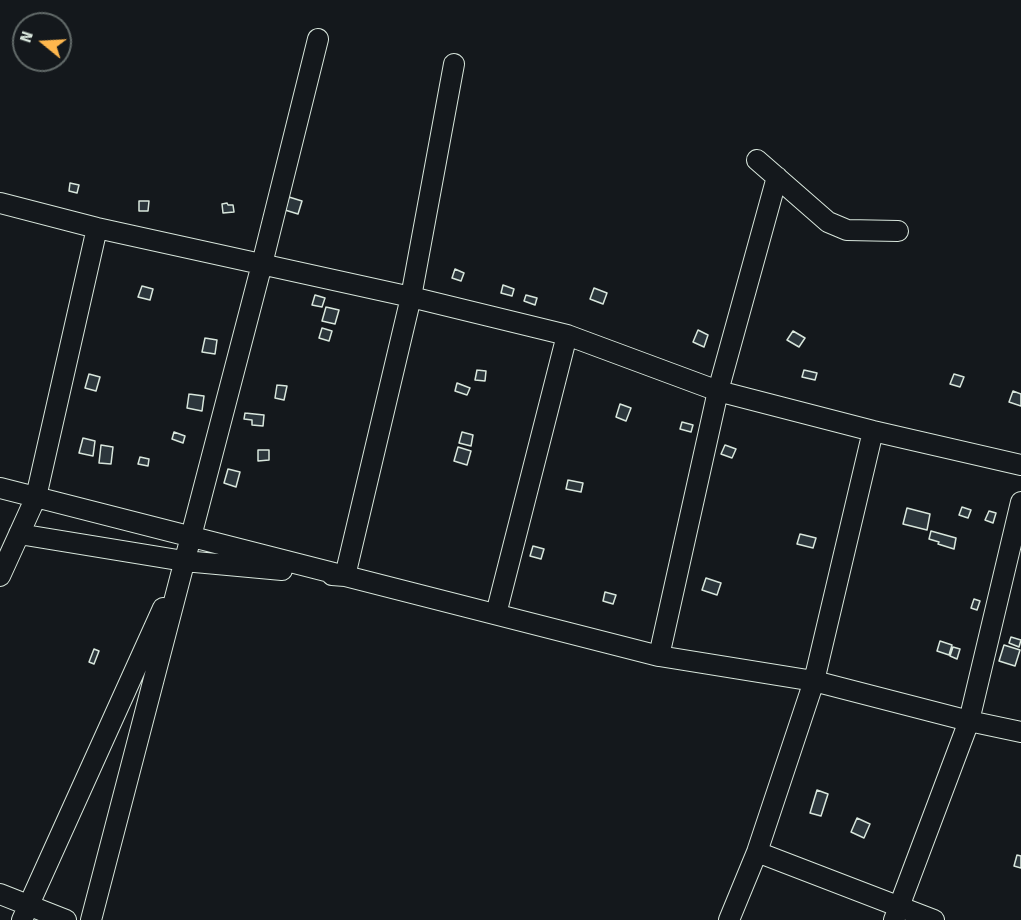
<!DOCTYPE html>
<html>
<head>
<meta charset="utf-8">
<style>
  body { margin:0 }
  #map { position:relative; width:1021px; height:920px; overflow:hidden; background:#14181c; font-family:"Fira Sans",sans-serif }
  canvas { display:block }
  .north { position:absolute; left:12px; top:12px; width:60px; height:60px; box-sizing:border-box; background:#14181c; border:2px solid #626a69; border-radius:50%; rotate:288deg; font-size:16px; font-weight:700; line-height:24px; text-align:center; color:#d8e6dc }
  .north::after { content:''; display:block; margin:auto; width:21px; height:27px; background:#ffb74d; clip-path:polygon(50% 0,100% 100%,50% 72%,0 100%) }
</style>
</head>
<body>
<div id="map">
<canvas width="1021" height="920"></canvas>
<div class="north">N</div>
</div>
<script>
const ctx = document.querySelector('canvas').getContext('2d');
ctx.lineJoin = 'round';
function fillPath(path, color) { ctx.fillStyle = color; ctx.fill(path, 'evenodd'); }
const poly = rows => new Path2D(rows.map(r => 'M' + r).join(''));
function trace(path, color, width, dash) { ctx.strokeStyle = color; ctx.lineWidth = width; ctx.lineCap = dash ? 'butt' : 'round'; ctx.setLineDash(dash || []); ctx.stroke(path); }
const building = poly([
  [70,183,79,185,77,193,69,191,70,183],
  [289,197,302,201,298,214,285,210,289,197],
  [139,201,149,201,148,211,139,211,139,201],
  [227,203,228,205,233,205,234,212,223,213,222,204,227,203],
  [455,269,464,273,461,281,452,278,455,269],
  [503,285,514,289,512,296,501,293,503,285],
  [142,286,153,289,150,300,138,297,142,286],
  [594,288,607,293,603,304,590,299,594,288],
  [315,295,325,298,322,307,312,305,315,295],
  [526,295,537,298,535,305,524,301,526,295],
  [326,307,339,310,335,324,322,321,326,307],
  [322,328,332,331,329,341,319,338,322,328],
  [698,330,708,335,704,347,693,342,698,330],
  [793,331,805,338,799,347,787,340,793,331],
  [205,338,217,340,215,354,202,352,205,338],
  [477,370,486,371,485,381,475,380,477,370],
  [804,370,817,373,815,380,802,377,804,370],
  [89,374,100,377,96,391,85,388,89,374],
  [954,374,964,377,960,387,950,384,954,374],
  [457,383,470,388,467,395,455,391,457,383],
  [277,385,287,386,284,400,275,398,277,385],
  [1013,391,1021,394,1021,406,1009,402,1013,391],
  [189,394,204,396,202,411,187,408,189,394],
  [620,404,631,408,626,421,616,417,620,404],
  [245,413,264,415,263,426,252,425,252,420,244,419,245,413],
  [682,422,693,425,691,432,680,429,682,422],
  [174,432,185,436,183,443,172,439,174,432],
  [462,432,473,435,471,446,459,443,462,432],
  [83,438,95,441,93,456,79,453,83,438],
  [101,445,113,447,111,464,99,463,101,445],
  [725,445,736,449,732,458,721,454,725,445],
  [458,447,471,451,467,465,454,461,458,447],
  [258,450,269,450,269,460,258,461,258,450],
  [140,457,149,459,148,466,138,464,140,457],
  [228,469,240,472,236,487,224,483,228,469],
  [568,480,583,483,581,492,566,489,568,480],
  [962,507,971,510,968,518,959,515,962,507],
  [907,508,930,514,927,530,903,524,907,508],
  [989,511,996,513,993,523,985,520,989,511],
  [931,531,956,538,954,549,938,544,939,542,929,539,931,531],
  [800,534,816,538,813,548,797,544,800,534],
  [533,546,544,549,541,559,530,556,533,546],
  [706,578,721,583,717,595,702,590,706,578],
  [605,592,616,595,613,604,603,601,605,592],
  [974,599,980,601,977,610,971,608,974,599],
  [1011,637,1021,640,1019,647,1009,643,1011,637],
  [940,641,952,645,949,655,937,651,940,641],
  [1004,645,1020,650,1015,666,999,661,1004,645],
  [953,647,960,649,957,659,950,656,953,647],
  [94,649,99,651,94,664,89,662,94,649],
  [817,790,828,794,821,816,810,813,817,790],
  [857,818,870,824,864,838,851,832,857,818],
  [1017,855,1021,856,1021,868,1014,866,1017,855]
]);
fillPath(building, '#2c363c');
trace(building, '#d8e6dc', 1.5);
const street = poly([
  [757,160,828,222,847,230,898,231],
  [0,203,97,228,411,297,567,335,718,391,873,431,1021,465],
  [0,488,659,656,814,681,969,721,1021,732],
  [19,534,184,561,282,570],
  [332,575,345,576,411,297,454,64],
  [0,576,36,497,97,228],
  [496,614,567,335],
  [659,656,718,391,777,177],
  [757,852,934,920],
  [0,894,66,920],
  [22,920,163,608],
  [91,920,262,264,318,39],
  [729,920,757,852,814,681,873,431],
  [894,920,969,721,1021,502]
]);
trace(street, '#d8e6dc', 22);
trace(street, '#14181c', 20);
</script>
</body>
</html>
